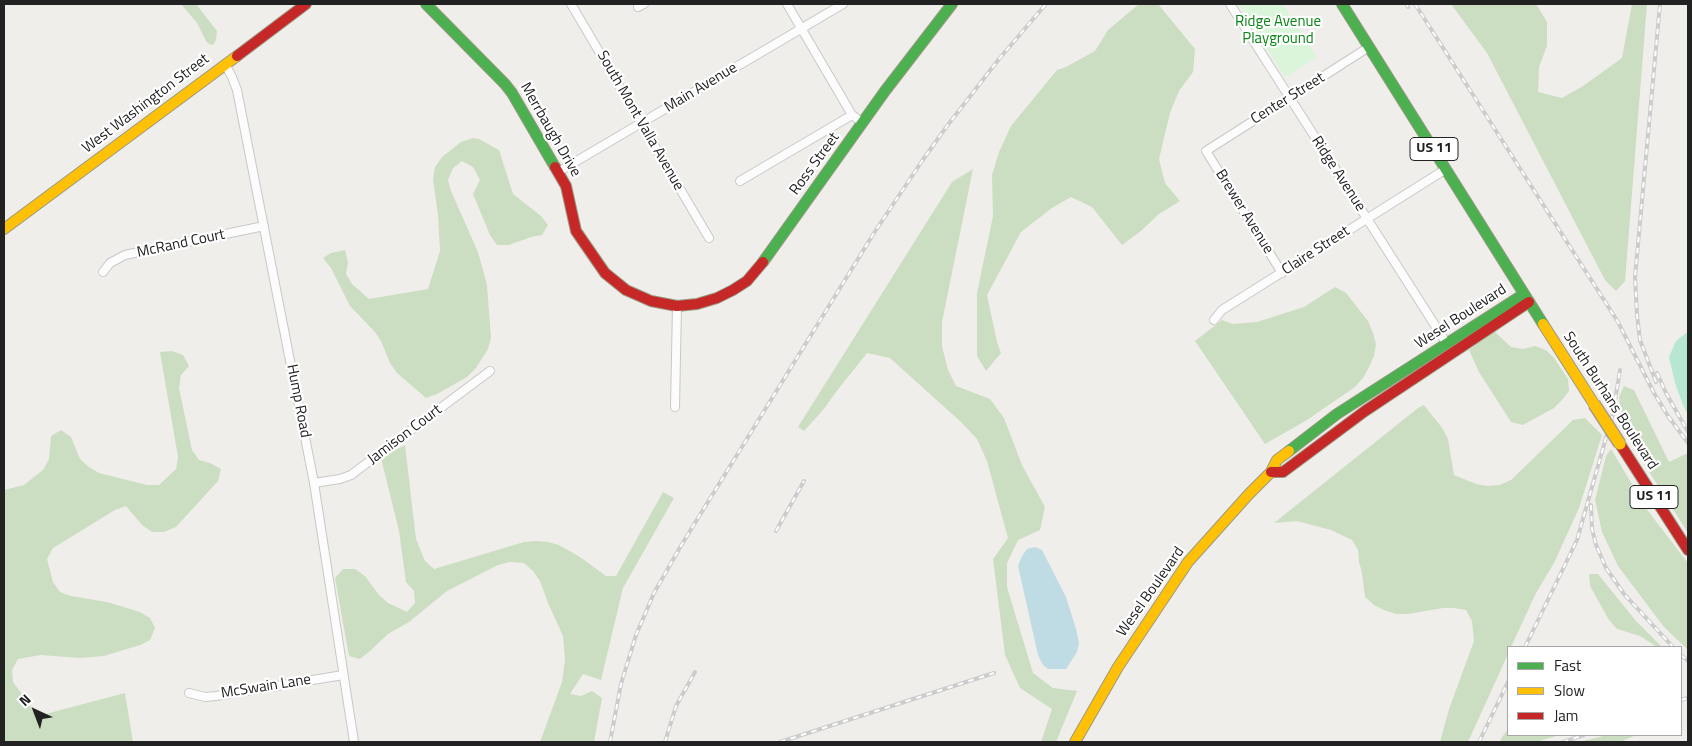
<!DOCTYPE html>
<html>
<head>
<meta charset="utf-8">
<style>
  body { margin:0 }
  #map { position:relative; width:1692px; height:746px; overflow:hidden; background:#f0eeeb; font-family:"Titillium Web",sans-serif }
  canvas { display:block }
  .frame { position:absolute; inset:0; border:5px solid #222; pointer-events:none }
  .legend { position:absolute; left:1507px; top:646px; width:175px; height:90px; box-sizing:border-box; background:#fff; border:1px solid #a7a7a7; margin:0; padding:6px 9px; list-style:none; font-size:15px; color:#222 }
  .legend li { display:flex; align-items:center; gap:10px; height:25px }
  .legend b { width:25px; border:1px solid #a7a7a7 }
  .north { position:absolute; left:10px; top:686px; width:50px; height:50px; -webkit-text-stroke:4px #fff; paint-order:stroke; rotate:317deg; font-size:14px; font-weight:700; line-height:20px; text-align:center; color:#222 }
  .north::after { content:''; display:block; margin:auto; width:18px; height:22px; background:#222; clip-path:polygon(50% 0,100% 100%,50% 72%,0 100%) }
</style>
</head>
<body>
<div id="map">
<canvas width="1692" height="746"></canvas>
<div class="frame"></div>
<ul class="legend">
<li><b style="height:6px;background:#4caf50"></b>Fast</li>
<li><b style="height:6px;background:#ffc107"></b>Slow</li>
<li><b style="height:6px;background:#c62828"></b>Jam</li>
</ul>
<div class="north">N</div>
</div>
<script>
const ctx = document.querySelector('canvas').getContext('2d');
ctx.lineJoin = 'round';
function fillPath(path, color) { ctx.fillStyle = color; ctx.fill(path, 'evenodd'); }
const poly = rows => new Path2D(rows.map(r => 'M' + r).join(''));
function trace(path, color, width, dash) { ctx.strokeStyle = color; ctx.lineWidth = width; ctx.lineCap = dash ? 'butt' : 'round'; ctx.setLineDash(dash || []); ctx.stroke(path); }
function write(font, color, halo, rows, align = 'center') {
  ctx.font = font + ' "Titillium Web",sans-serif'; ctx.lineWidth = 4.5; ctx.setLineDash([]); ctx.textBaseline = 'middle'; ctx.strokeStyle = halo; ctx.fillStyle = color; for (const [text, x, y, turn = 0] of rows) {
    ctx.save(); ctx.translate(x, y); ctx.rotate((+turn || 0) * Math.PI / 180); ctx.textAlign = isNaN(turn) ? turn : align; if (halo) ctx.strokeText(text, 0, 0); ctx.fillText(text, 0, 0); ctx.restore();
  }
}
fillPath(poly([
  [181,4,196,4,217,31,216,40,213,45,209,44,206,41,197,23],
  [1139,4,1158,4,1195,49,1193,72,1179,91,1170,113,1159,159,1165,183,1180,201,1159,214,1141,231,1122,245,1092,207,1071,197,1052,208,1021,232,987,295,997,342,1001,353,986,371,977,356,977,293,993,216,992,175,999,152,1011,126,1057,70,1066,67,1095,51,1108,30],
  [1451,4,1536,4,1547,22,1547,46,1539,67,1538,92,1562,98,1583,86,1622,58,1632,4,1647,4,1625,281,1616,291,1605,280,1487,53],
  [473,138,479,139,499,150,513,194,541,216,548,225,542,235,531,237,509,245,497,245,490,235,473,194,480,180,473,167,462,161,453,168,448,180,451,191,478,252,487,285,491,338,488,349,476,368,467,377,437,394,426,398,397,373,390,363,381,341,375,332,350,306,331,268,323,258,331,253,345,250,348,262,346,274,352,284,369,299,428,289,440,251,438,215,433,179,435,167,442,157,461,142],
  [973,169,942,322,942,346,948,370,956,386,990,399,1004,418,1022,465,1045,507,1040,530,1018,540,1007,563,1007,587,1033,673,1053,688,1077,691,1056,742,1041,742,1052,709,1020,688,1005,655,993,559,1008,538,987,461,977,439,961,422,890,358,867,353,836,392,823,410,804,431,798,427,952,182],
  [1335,287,1346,293,1368,321,1373,333,1376,344,1374,356,1369,367,1363,378,1355,387,1307,420,1265,444,1195,341,1222,320,1233,324,1257,322,1304,307],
  [1494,331,1511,347,1523,349,1535,346,1546,350,1554,358,1568,379,1569,391,1562,400,1554,408,1523,425,1511,422,1479,372,1469,350],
  [172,351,183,355,189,366,181,375,179,388,192,450,199,460,210,463,221,469,218,481,176,527,164,532,152,532,142,525,126,506,115,510,53,548,47,559,53,582,60,592,71,596,107,602,140,612,150,618,155,628,150,640,140,645,104,656,79,658,41,655,18,659,12,670,13,682,38,716,125,693,133,742,4,742,4,490,24,485,43,470,49,459,51,436,61,430,71,437,80,459,89,467,99,473,147,485,159,485,176,469,178,457,160,352],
  [1624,386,1634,390,1669,462,1688,453,1688,533,1622,429,1619,397],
  [1424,405,1443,429,1448,439,1454,475,1476,484,1488,486,1500,485,1511,480,1573,420,1585,418,1602,435,1579,508,1554,563,1536,593,1511,647,1508,647,1508,654,1468,742,1440,742,1449,709,1474,641,1472,621,1466,610,1454,608,1443,608,1408,614,1396,614,1384,610,1374,605,1365,597,1362,573,1359,562,1358,550,1352,540,1331,530,1297,521,1274,523,1418,408],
  [405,445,416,539,425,561,434,569,524,542,536,541,548,542,559,545,580,557,606,576,616,576,663,492,674,498,623,588,601,680,583,674,570,694,581,696,592,691,602,698,594,742,540,742,562,682,565,660,563,636,548,603,540,581,533,571,524,563,510,562,498,565,447,591,409,622,388,634,370,651,360,659,349,656,335,578,343,569,355,569,365,576,379,595,388,603,407,612,415,603,414,591,406,582,399,531,381,458],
  [1611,449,1648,511,1688,563,1688,650,1664,627,1618,566,1602,532,1595,500,1606,456],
  [1589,574,1598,574,1636,621,1662,647,1657,647,1640,636,1617,629,1609,620,1590,586],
  [1508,729,1508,735,1560,735,1536,742,1504,742,1500,740],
  [1607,735,1636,735,1620,742,1579,742]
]), '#cbdec1');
fillPath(poly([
  [1239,4,1283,4,1317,57,1285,77]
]), '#daf5da');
fillPath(poly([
  [1686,333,1688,333,1688,415,1683,405,1675,383,1669,357,1676,341]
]), '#b7e6d2');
fillPath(poly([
  [1035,547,1042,550,1066,597,1076,629,1079,643,1077,652,1066,669,1048,669,1043,665,1038,655,1018,566,1022,556,1027,549]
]), '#bfdbe3');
const street = poly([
  [571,4,709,238],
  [787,4,852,115,863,123],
  [1230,4,1447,344],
  [638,7,644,4],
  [225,64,232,77,237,90,314,483,354,742],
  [558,172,843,4],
  [740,181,852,115],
  [103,272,110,263,125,255,264,226],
  [1282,273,1206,151,1369,47],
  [1214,320,1222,310,1446,169],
  [675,407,677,306],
  [314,483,340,479,351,475,490,371],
  [189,693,205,697,216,696,343,675]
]);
const fast = poly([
  [426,4,505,84,512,93,555,167],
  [1342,4,1543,324],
  [763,262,885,91,952,4],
  [1289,451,1337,414,1524,294]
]);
const slow = poly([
  [4,229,237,56],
  [1543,324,1594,404],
  [1075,742,1118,667,1188,562,1249,494,1271,472,1277,460,1289,451]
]);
const jam = poly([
  [237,56,306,4],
  [555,167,566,186,576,231,605,273,626,290,651,301,677,306,697,304,717,298,733,290,747,281,763,262],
  [1620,444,1688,550],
  [1271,472,1283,472,1365,411,1529,302]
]);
trace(street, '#c9c8c7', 10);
trace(fast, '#999a82', 12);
trace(slow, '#999a82', 12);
trace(jam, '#999a82', 12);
trace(street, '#fdfcfc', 8);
trace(fast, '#4caf50', 10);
trace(slow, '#ffc107', 10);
trace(jam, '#c62828', 10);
const rail = poly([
  [1406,4,1408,7],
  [1415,4,1618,322,1654,393,1668,416,1688,443],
  [1657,373,1666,393,1688,432],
  [1656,382,1640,340,1637,315,1635,277,1660,4],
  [1591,505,1592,529,1596,545,1606,568,1624,594,1673,647],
  [776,531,804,481],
  [1525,647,1577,540,1613,413,1620,370],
  [1681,655,1688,661],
  [1681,700,1688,698],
  [610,742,621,684,636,635,654,593,682,544,874,233,922,161,947,126,999,59,1046,4],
  [665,742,676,706,695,672],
  [780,742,994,673],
  [1479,742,1508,682],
  [1563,742,1584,735]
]);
trace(rail, '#ccc', 4);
trace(rail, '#fff', 2, [5.5]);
const slowBridge = poly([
  [1594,404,1620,444]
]);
trace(slowBridge, '#a79c86', 14, []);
trace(slowBridge, '#ffc107', 11);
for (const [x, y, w] of [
  [1434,149,48],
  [1654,497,48]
]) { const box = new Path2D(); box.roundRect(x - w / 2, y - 11.5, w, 23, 4); ctx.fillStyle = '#fff'; ctx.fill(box); trace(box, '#222', 1); }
write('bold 14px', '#222', null, [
  ["US 11",1434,149],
  ["US 11",1654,497]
]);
write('15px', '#0c8416', '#fff', [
  ["Ridge Avenue",1278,22],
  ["Playground",1278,39]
]);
write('15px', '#222', '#fff', [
  ["Main Avenue",701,88,-31],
  ["Center Street",1288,99,-32],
  ["West Washington Street",146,104,-37],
  ["South Mont Valla Avenue",640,121,60],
  ["Merrbaugh Drive",550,130,60],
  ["Ross Street",815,164,-54],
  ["Ridge Avenue",1338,174,57],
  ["Brewer Avenue",1244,212,58],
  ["McRand Court",181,244,-12],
  ["Claire Street",1316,251,-33],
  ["Wesel Boulevard",1461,317,-33],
  ["Hump Road",298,401,79],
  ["South Burhans Boulevard",1610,401,57],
  ["Jamison Court",405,435,-37],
  ["Wesel Boulevard",1151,592,-55],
  ["McSwain Lane",266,687,-9]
]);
</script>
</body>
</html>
